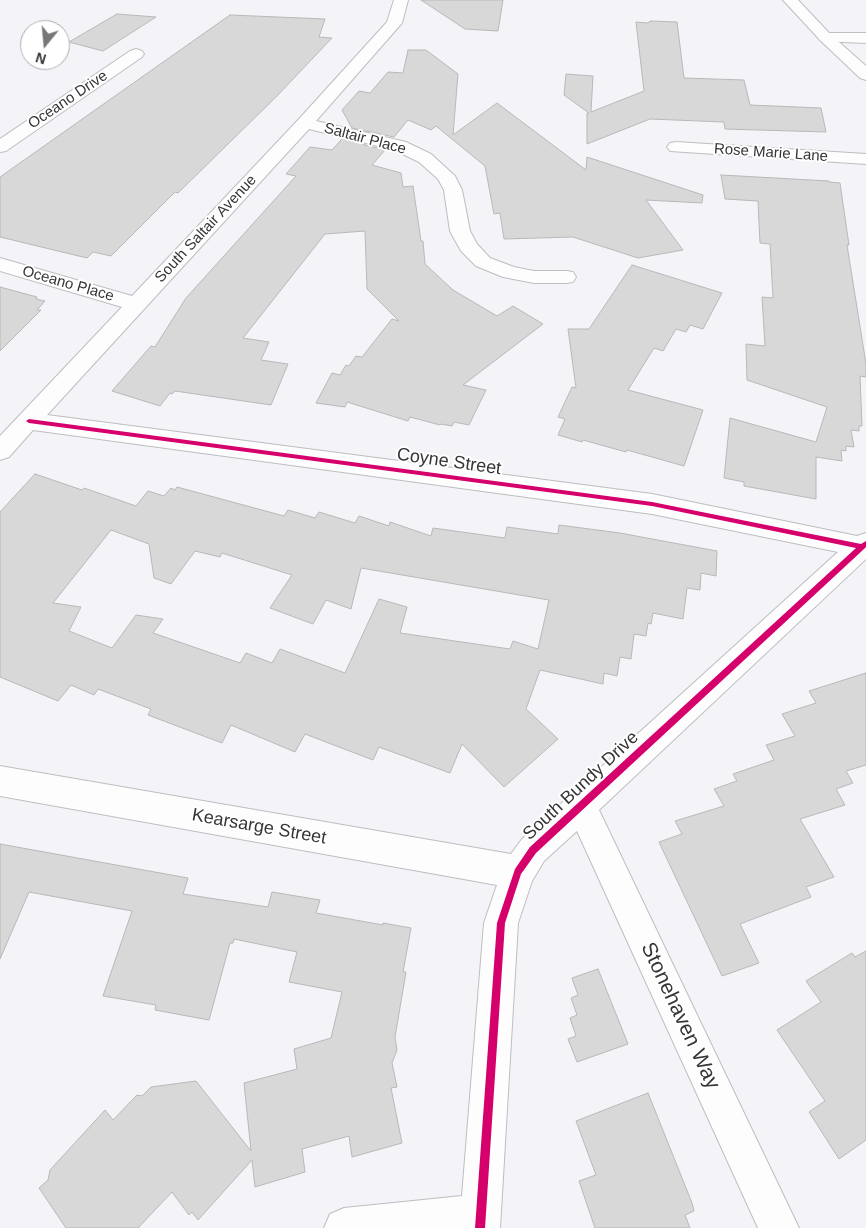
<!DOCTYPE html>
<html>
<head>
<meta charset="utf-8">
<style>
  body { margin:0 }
  #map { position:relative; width:866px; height:1228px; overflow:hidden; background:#f3f3f8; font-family:Helvetica,sans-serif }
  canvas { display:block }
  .north { position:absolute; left:20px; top:20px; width:50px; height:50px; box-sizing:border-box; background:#fff; border:1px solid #aeaeaf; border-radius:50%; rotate:197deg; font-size:14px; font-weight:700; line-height:20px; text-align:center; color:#353537 }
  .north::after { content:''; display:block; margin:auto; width:18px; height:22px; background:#78787b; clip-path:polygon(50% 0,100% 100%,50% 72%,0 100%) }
</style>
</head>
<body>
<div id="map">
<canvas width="866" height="1228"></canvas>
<div class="north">N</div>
</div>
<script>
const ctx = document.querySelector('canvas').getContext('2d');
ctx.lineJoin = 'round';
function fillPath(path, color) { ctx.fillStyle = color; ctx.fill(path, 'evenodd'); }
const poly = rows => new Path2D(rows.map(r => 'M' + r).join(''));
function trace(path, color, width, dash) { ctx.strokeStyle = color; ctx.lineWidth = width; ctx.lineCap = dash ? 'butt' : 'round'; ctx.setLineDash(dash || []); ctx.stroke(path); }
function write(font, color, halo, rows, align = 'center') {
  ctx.font = font + ' Helvetica,sans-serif'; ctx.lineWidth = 4; ctx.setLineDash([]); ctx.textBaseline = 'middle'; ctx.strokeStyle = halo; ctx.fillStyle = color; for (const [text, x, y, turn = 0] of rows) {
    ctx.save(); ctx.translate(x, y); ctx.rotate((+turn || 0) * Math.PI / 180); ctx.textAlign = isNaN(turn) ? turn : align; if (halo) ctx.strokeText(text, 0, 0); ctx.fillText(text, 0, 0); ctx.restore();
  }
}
const building = poly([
  [421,0,503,0,498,31,465,29,421,0],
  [117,14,156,17,103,51,69,42,117,14],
  [230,15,325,19,319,37,332,38,277,96,178,193,175,192,111,256,93,252,87,258,0,237,0,177,230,15],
  [651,21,677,22,684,78,744,80,750,105,821,108,826,132,725,129,724,122,650,119,587,144,587,113,589,113,564,95,566,74,593,76,591,112,644,91,636,22,647,23,651,21],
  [408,50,426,50,458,74,453,135,497,103,586,170,587,157,703,195,702,203,646,200,683,250,638,258,573,237,504,239,500,213,494,214,485,166,436,126,431,130,408,120,394,137,352,128,342,110,359,91,370,93,388,72,403,73,408,50],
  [342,139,385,150,372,165,401,173,403,187,413,186,421,241,423,241,425,264,453,290,497,316,513,306,543,324,463,385,486,390,469,425,454,422,452,426,441,424,440,425,410,417,408,421,347,402,345,407,316,403,332,373,340,375,346,365,349,366,356,356,362,357,392,319,399,321,367,289,365,231,325,234,243,338,269,342,261,360,288,364,271,405,175,391,172,394,170,393,160,406,112,391,151,346,155,347,186,298,296,176,286,174,310,147,332,150,342,139],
  [721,175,829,181,829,182,840,183,849,245,847,245,851,270,866,364,866,377,860,376,862,426,859,426,859,431,851,430,854,447,846,446,846,451,841,450,842,461,816,457,816,499,744,486,744,482,724,478,730,418,816,442,827,407,747,380,746,344,765,346,762,297,773,298,770,244,760,243,758,201,725,199,721,175],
  [632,265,722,293,703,329,690,325,686,332,676,329,663,351,654,348,628,390,703,410,684,466,627,450,626,452,583,440,582,442,558,435,565,419,558,417,572,387,576,388,568,329,589,329,632,265],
  [0,287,37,297,36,299,45,301,37,310,41,310,0,351,0,287],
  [35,474,82,490,84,488,136,506,148,491,164,496,171,488,175,490,177,487,284,516,288,510,315,518,319,512,355,523,359,516,389,526,390,522,431,536,433,528,505,538,507,527,558,534,559,525,620,533,717,551,716,576,701,573,700,590,687,588,683,619,653,613,651,624,648,623,646,636,634,634,631,659,620,657,617,676,604,673,603,684,540,670,526,709,558,739,504,787,462,744,450,773,379,747,373,760,305,734,295,752,231,725,222,743,148,715,151,709,98,689,94,695,71,685,58,701,0,677,0,512,35,474],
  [111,530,149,544,154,578,171,584,195,551,220,557,222,553,292,575,270,608,313,624,326,600,351,609,361,568,549,600,538,649,513,641,510,649,400,633,407,607,379,599,345,673,280,649,272,663,246,653,240,663,153,633,163,619,136,615,112,648,69,631,81,607,53,603,111,530],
  [866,673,866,765,846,771,853,783,836,789,845,805,800,819,834,877,806,887,811,897,740,924,759,963,722,976,659,842,682,834,675,821,724,806,714,789,737,781,733,774,774,760,766,745,795,736,782,714,816,703,809,691,866,673],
  [0,844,188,878,183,894,268,907,272,892,320,900,316,913,383,925,383,923,411,928,403,972,406,972,395,1037,397,1050,392,1063,397,1087,391,1088,402,1143,352,1157,349,1136,302,1149,305,1172,255,1187,252,1160,198,1220,192,1212,189,1215,172,1192,138,1228,66,1228,39,1188,48,1180,50,1170,105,1110,113,1120,137,1095,142,1096,151,1087,196,1081,251,1151,244,1083,297,1069,294,1049,331,1038,342,992,289,982,297,952,234,939,233,943,230,943,209,1020,155,1010,156,1005,103,996,132,911,29,892,0,959,0,844],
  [866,951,866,1140,839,1159,809,1112,825,1101,777,1030,821,1002,806,981,852,953,855,957,866,951],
  [598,969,628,1044,577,1062,568,1039,576,1036,570,1018,577,1015,571,998,578,995,572,978,598,969],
  [648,1093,692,1203,694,1211,685,1215,690,1228,595,1228,579,1181,596,1175,576,1121,648,1093]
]);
fillPath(building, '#d8d8d9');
trace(building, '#b8b8b9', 1);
const street = poly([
  [394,0,408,0,402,23,316,121,406,142,431,154,455,176,462,190,470,231,477,244,490,258,514,267,534,271,566,271,573,272,576,277,573,282,566,283,534,283,503,277,476,266,461,251,450,231,444,190,438,179,419,162,394,150,309,129,47,415,652,494,857,536,866,533,866,559,599,810,799,1228,758,1228,577,831,544,861,532,881,518,923,500,1228,324,1228,330,1214,344,1208,462,1196,484,923,497,885,0,796,0,766,511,854,522,839,838,552,652,514,33,430,9,457,0,460,0,436,122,307,0,271,0,258,132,296,299,119,387,22,394,0],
  [826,33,866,33,866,43,821,41,818,38,821,35,826,33],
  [136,49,142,51,144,54,142,57,6,151,0,152,0,139,130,51,136,49],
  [676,142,866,154,866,164,670,151,667,147,670,143,676,142]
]);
const secondary = poly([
  [783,0,798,0,831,35,866,66,866,80,860,78,821,41,783,0]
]);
trace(street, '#bebec0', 2);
trace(secondary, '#bebec0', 2);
fillPath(street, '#fdfdfe');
fillPath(secondary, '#fdfdfe');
fillPath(poly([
  [29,419,652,502,861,544,866,541,866,547,864,549,536,853,521,874,505,923,485,1228,475,1228,497,923,515,869,530,847,856,548,652,506,29,423,26,421,29,419]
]), '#d6006c');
write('15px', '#353537', '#fff', [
  ["Oceano Drive",68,100,-34],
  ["Saltair Place",365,139,15],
  ["Rose Marie Lane",771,153,4],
  ["South Saltair Avenue",206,229,-47],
  ["Oceano Place",68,284,16]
]);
write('18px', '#353537', '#fff', [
  ["Coyne Street",449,462,8],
  ["South Bundy Drive",581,786,-43],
  ["Kearsarge Street",259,827,10]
]);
write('21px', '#353537', '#fff', [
  ["Stonehaven Way",680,1016,65]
]);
</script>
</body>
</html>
